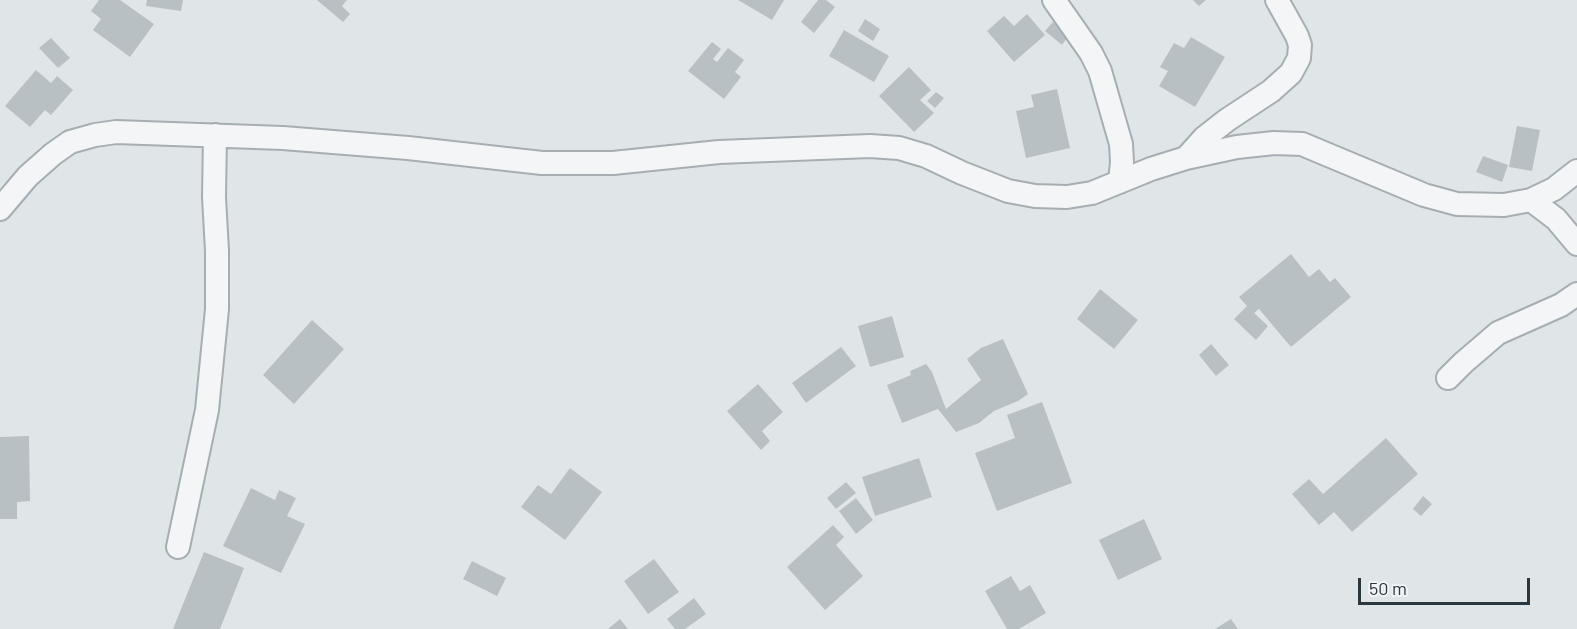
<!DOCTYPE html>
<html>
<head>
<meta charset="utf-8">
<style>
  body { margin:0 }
  #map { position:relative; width:1577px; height:629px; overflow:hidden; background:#e0e6e8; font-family:Barlow,sans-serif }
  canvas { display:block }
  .scale { position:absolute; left:1358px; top:578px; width:172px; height:27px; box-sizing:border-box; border:3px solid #2a373e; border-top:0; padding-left:8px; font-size:18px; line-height:21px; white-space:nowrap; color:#2a373e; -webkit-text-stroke:4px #f0f4f6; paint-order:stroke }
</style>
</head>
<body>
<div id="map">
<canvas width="1577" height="629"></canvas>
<div class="scale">50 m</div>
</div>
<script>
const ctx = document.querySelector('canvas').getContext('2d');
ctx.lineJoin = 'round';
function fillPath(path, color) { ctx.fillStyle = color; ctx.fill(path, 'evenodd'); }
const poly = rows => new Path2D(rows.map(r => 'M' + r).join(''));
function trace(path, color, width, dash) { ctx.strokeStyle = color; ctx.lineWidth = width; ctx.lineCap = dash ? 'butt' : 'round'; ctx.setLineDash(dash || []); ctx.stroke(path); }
fillPath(poly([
  [99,0,120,0,154,24,130,57,93,30,101,19,91,11],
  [147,0,183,0,181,11,146,6],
  [317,0,347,0,342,6,350,14,343,22],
  [738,0,784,0,772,20],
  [818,0,826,0,835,7,814,33,801,22],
  [1193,0,1206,0,1199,6],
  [1027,14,1045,35,1014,62,987,31,1004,16,1014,26],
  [865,19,880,29,873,41,858,31],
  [1053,22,1069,35,1062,45,1045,31],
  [844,30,889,56,874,82,829,56],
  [1191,37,1225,57,1195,107,1159,86,1168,71,1160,67,1174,43,1184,48],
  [51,38,70,58,58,68,39,48],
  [712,42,721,49,713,59,717,62,728,48,744,60,735,72,741,77,724,99,688,71],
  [909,67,931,90,920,100,934,113,914,132,879,96],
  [36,70,51,83,57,76,73,90,51,115,45,110,30,127,5,106],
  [1057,89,1070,148,1026,158,1016,111,1034,107,1031,95],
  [936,92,944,98,935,108,927,101],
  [1517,126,1540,130,1532,171,1509,167],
  [1483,156,1508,165,1502,182,1476,172],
  [1291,254,1309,277,1319,269,1330,282,1335,278,1351,297,1291,347,1259,309,1254,313,1268,326,1256,340,1234,319,1247,306,1239,297],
  [1100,289,1138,320,1114,349,1077,319],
  [892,316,904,357,870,367,858,326],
  [312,320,344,349,294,404,263,375],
  [1003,339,1028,394,1018,401,994,411,979,423,956,432,938,409,902,423,887,385,911,375,910,371,926,364,932,372,946,409,981,380,967,359,981,348],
  [1211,344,1229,365,1216,376,1199,355],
  [841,347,856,366,806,403,792,383],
  [758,384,783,412,762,431,770,441,761,450,727,411],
  [1042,402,1072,483,997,511,975,453,1015,438,1007,415],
  [29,436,30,501,17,502,17,519,0,519,0,437],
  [1386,438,1418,474,1352,532,1334,512,1319,525,1292,494,1309,479,1323,494],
  [919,458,932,497,875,516,862,477],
  [570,468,602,492,565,540,521,507,538,485,551,494],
  [846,482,856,493,836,509,827,498],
  [251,488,275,500,279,490,296,498,287,516,305,524,281,573,223,546],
  [1423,496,1432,504,1421,516,1413,509],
  [856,498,873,520,856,534,839,511],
  [1144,519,1162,559,1118,580,1099,540],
  [833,525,844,537,836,545,863,576,825,610,787,567],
  [204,552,244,568,220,629,173,629],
  [654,559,679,592,648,614,624,581],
  [472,561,506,578,497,596,463,579],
  [1011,576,1020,591,1030,585,1046,613,1019,629,1007,629,985,591],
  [694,598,706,614,685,629,675,629,667,619],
  [620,619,628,629,608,629],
  [1231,619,1238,629,1215,629]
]), '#b8c0c4');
const minor = poly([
  [1054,0,1091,53,1100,71,1121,144,1122,162,1120,182],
  [1186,158,1204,138,1227,120,1271,91,1291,73,1299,58,1300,45,1297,36,1277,0],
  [1531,200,1556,219,1577,244],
  [0,209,28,176,53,154,70,142,95,135,116,132,283,138,408,148,542,163,613,163,719,152,870,146,899,148,926,156,962,173,1008,191,1035,196,1067,197,1092,193,1151,169,1186,158,1237,147,1274,143,1302,144,1424,195,1457,204,1504,205,1531,200,1554,189,1577,171],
  [1448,378,1463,363,1498,333,1561,305,1577,294],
  [178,547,207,410,217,309,217,251,214,197,215,135]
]);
trace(minor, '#a6aeb2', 26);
trace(minor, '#f3f5f7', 22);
</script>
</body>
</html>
